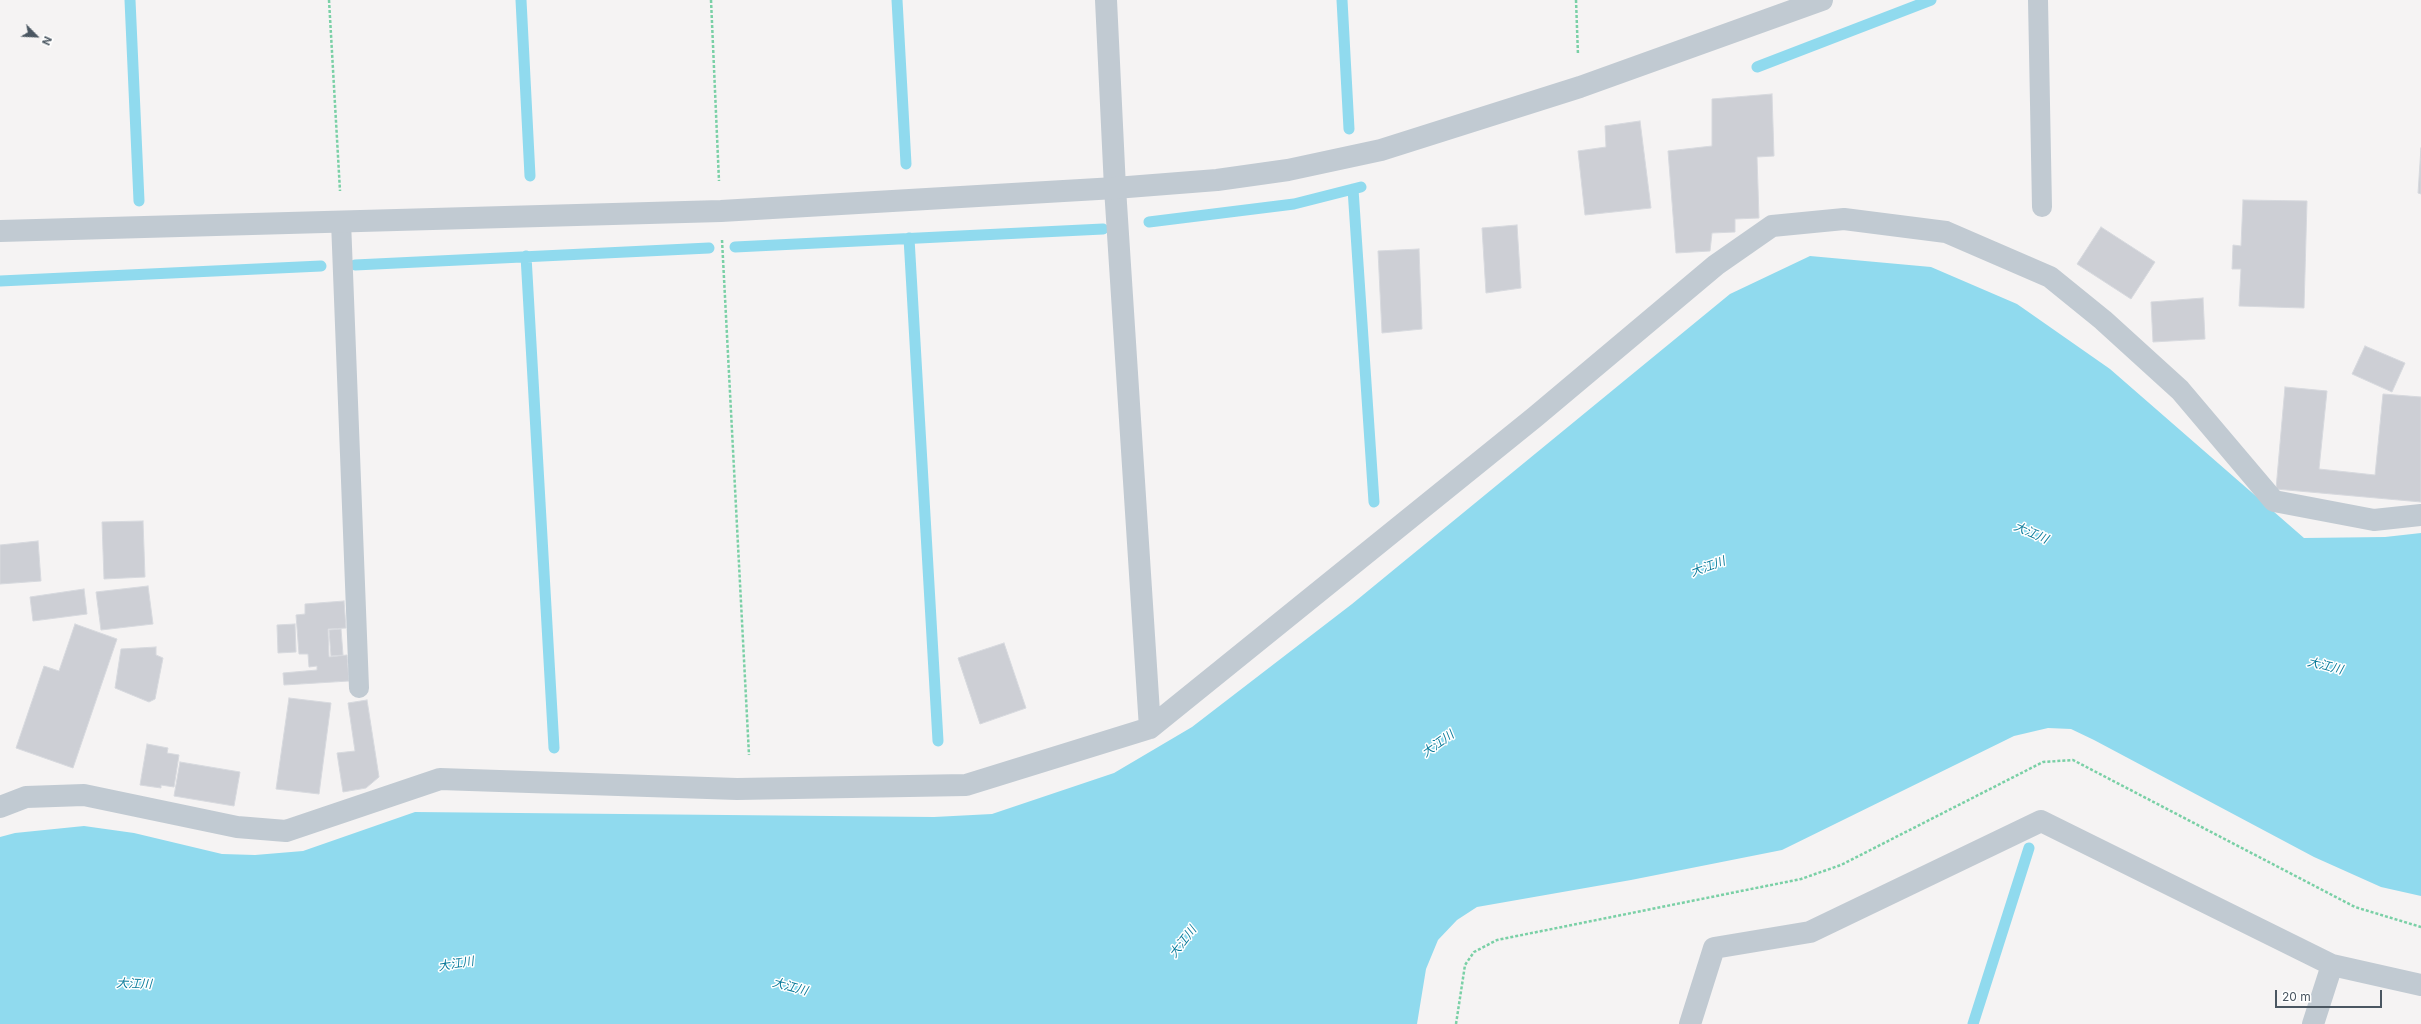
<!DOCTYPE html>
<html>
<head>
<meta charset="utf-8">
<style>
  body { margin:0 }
  #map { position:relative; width:2421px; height:1024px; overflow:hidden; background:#f5f3f3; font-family:Inter,sans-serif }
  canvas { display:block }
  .north { position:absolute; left:16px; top:16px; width:40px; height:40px; -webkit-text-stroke:3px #fff; paint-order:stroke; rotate:114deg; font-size:11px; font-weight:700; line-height:16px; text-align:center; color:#4a5661 }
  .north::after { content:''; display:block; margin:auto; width:14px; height:18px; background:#4a5661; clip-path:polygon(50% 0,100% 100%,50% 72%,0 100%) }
  .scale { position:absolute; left:2275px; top:990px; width:107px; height:18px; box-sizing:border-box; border:2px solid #4a5661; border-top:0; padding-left:5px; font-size:12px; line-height:14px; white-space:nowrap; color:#4a5661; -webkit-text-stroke:3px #fff; paint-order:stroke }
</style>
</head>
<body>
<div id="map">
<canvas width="2421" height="1024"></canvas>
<div class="north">N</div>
<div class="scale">20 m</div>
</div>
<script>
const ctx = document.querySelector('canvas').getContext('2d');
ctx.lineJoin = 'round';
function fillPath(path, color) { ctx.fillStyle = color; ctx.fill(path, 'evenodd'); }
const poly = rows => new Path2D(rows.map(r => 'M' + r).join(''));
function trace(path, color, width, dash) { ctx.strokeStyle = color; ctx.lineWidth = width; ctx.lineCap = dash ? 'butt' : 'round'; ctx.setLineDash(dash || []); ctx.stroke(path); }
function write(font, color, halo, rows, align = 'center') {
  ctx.font = font + ' Inter,"Noto Sans JP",sans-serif'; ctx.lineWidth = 3; ctx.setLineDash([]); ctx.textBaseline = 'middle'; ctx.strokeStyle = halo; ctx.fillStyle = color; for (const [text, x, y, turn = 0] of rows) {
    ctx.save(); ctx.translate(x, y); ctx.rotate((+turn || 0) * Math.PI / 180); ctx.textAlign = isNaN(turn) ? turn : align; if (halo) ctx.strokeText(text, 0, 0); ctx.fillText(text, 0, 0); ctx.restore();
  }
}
fillPath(poly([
  [1810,256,1931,267,2017,304,2110,369,2304,538,2385,537,2421,533,2421,896,2381,887,2314,857,2094,740,2071,729,2048,728,2014,736,1782,850,1631,880,1477,907,1457,920,1438,940,1426,969,1417,1024,0,1024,0,837,15,833,84,826,134,833,222,854,255,855,303,851,415,812,934,817,992,814,1114,773,1192,727,1352,604,1730,294]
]), '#90daee');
trace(poly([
  [130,0,139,201],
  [521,0,530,176],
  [897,0,906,164],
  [1342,0,1349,129],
  [1757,67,1931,0],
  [1353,189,1374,502],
  [1149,222,1294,204,1361,187],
  [909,238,938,741],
  [735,247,1103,229],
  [526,256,554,748],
  [355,265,709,248],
  [0,281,321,266],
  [1973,1024,2029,848]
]), '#90daee', 11);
const building = poly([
  [1772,94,1774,156,1757,157,1759,218,1735,219,1735,232,1712,233,1710,251,1676,253,1668,151,1712,146,1712,99,1772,94],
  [1640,121,1651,208,1585,215,1578,151,1606,147,1605,126,1640,121],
  [2421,148,2421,194,2418,193,2421,148],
  [2243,200,2307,201,2304,308,2239,306,2241,269,2232,269,2233,245,2241,246,2243,200],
  [1517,225,1521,288,1486,293,1482,228,1517,225],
  [2101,227,2155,262,2131,299,2077,264,2101,227],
  [1419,249,1422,329,1382,333,1378,251,1419,249],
  [2203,298,2205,339,2153,342,2151,302,2203,298],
  [2365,346,2405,363,2392,392,2352,374,2365,346],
  [2285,387,2327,391,2319,469,2375,475,2383,394,2421,397,2421,502,2276,489,2285,387],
  [143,521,145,577,104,579,102,522,143,521],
  [38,541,41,581,0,584,0,545,38,541],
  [148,586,153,624,101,630,96,592,148,586],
  [84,589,87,614,33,621,30,597,84,589],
  [344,601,346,628,328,629,329,657,347,655,349,681,284,685,283,673,317,670,317,666,309,667,308,654,299,654,296,615,305,614,305,604,344,601],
  [75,624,117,639,73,768,16,748,44,666,59,671,75,624],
  [295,624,296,652,278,653,277,625,295,624],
  [341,629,343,655,331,656,329,630,341,629],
  [1004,643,1026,708,980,724,958,658,1004,643],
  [156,647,156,655,163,658,155,699,149,702,115,688,121,649,156,647],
  [289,698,331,703,319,794,276,789,289,698],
  [367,700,379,777,366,788,343,792,337,753,355,751,348,703,367,700],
  [147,744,168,748,167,753,179,755,174,787,161,785,161,788,140,785,147,744],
  [180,762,240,772,234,806,174,796,180,762]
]);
fillPath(building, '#cdcfd5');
trace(building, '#d7d9de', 1);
trace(poly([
  [329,0,340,191],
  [711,0,719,181],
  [1576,0,1578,55],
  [722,240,749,755],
  [1456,1024,1465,965,1474,952,1497,940,1801,879,1841,865,2043,762,2073,760,2355,907,2421,927]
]), '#7ad0a6', 2.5, [3, 2]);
trace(poly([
  [2038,0,2042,207],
  [341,221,359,688]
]), '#c1cad2', 20);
trace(poly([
  [1106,0,1115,188,1150,728],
  [0,807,26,797,84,795,237,827,286,831,440,779,737,789,966,785,1150,728,1535,417,1716,265,1772,226,1844,219,1946,232,2050,277,2103,320,2180,390,2274,501,2374,520,2421,515],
  [1690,1024,1714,948,1810,932,2041,821,2332,965],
  [2313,1024,2332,965,2421,985]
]), '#c1cad2', 22);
trace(poly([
  [0,231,721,211,1115,188,1217,180,1288,170,1381,150,1580,87,1822,0]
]), '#c1cad2', 22);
write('italic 12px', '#0c7c9b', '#fff', [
  ["大江川",2031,533,23],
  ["大江川",1708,567,-20],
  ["大江川",2325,666,14],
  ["大江川",1438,744,-36],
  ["大江川",1183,942,-53],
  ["大江川",456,964,-9],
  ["大江川",134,984,2],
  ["大江川",790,987,15]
]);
</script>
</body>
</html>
